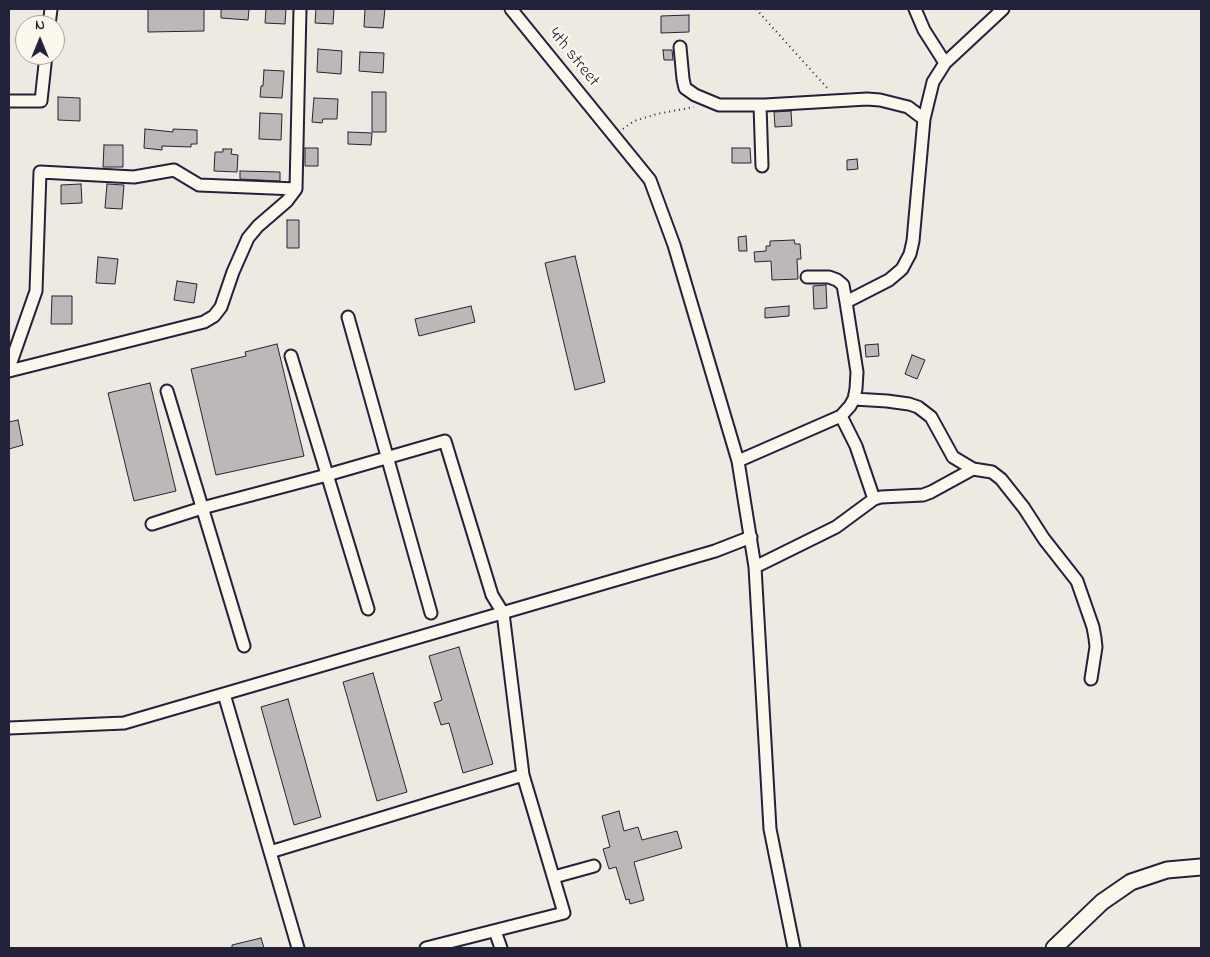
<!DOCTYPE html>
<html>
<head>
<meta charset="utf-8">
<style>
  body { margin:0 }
  #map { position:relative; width:1210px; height:957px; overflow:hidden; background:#eeeae2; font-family:"Indie Flower",sans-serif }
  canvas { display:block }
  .frame { position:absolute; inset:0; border:10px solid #22223b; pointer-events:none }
  .north { position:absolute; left:15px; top:15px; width:50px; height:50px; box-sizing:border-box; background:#fbf7ec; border:1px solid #a4a2a5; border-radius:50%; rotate:0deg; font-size:14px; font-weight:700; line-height:20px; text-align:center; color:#22223b }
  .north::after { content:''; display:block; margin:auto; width:18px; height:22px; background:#22223b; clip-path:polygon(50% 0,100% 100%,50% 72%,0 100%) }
</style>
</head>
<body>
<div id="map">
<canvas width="1210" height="957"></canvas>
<div class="frame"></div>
<div class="north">N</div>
</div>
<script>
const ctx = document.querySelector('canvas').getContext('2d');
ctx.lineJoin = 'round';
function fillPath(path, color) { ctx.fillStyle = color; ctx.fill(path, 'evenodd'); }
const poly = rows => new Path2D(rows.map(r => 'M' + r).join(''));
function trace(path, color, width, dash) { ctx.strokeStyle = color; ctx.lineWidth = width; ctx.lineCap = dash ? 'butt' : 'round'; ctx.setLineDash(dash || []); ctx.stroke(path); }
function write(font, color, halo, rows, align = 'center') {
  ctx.font = font + ' "Indie Flower",sans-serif'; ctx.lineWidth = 5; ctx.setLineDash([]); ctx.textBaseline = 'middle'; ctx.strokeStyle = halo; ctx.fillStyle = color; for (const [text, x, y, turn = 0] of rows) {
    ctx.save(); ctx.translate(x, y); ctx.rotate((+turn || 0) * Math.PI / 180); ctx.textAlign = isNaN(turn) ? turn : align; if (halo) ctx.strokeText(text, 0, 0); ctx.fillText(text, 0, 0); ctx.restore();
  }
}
const building = poly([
  [148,9,204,9,204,31,148,32,148,9],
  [221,9,249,9,248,20,221,18,221,9],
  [266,9,286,9,285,24,265,23,266,9],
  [316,9,334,9,333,24,315,23,316,9],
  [365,9,385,9,383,28,364,27,365,9],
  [689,15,689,32,661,33,661,16,689,15],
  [318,49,342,51,341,74,317,72,318,49],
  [663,50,672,50,673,60,664,60,663,50],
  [360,52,384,53,383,73,359,71,360,52],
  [264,70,284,71,282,98,260,97,261,86,263,86,264,70],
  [372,92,386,92,386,132,372,132,372,92],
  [58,97,80,98,80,121,58,120,58,97],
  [314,98,338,99,337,119,323,119,322,123,312,122,314,98],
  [791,111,792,126,775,127,774,112,791,111],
  [260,113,282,114,281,140,259,139,260,113],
  [145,129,173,132,173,129,197,130,197,144,191,144,191,147,162,146,162,150,144,148,145,129],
  [348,132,372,133,371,145,348,144,348,132],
  [104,145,123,145,123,167,103,167,104,145],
  [305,148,318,148,318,166,305,166,305,148],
  [732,148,750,148,751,163,732,163,732,148],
  [223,149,232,149,231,154,238,155,237,172,214,171,215,152,223,152,223,149],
  [857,159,858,169,847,170,847,160,857,159],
  [240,171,280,172,280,181,240,179,240,171],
  [81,184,82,203,61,204,61,185,81,184],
  [107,184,124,185,122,209,105,208,107,184],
  [287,220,299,220,299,248,287,248,287,220],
  [746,236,747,251,739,251,738,237,746,236],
  [794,240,795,244,800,244,801,259,797,259,798,279,772,280,771,261,755,262,754,252,766,251,766,246,770,246,770,241,794,240],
  [575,256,605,382,575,390,545,263,575,256],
  [98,257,118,259,115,284,96,283,98,257],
  [177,281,197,284,194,303,174,300,177,281],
  [826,285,827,308,814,309,813,286,826,285],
  [52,296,72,296,72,324,51,324,52,296],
  [471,306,475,322,419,336,415,319,471,306],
  [789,306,789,316,765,318,765,308,789,306],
  [277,344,304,456,216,475,191,369,246,356,245,352,277,344],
  [878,344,879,356,866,357,865,345,878,344],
  [912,355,925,360,917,379,905,374,912,355],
  [150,383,176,491,134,501,108,393,150,383],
  [18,420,23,445,9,449,9,422,18,420],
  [459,647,493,764,463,773,449,723,441,725,434,703,442,700,429,656,459,647],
  [373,673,407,792,377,801,343,682,373,673],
  [288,699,321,817,294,825,261,707,288,699],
  [619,811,624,831,638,827,642,840,677,831,682,848,634,862,644,900,630,904,629,899,626,900,616,867,609,869,603,849,610,847,602,816,619,811],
  [261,938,264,948,232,948,232,945,261,938]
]);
fillPath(building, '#bcb8b8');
trace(building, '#22223b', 1);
const minor = poly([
  [511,9,650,180,674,245,738,461,755,567,770,829,794,948],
  [915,9,924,30,945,63],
  [49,25,51,9],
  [680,47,683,79,685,88,695,95,719,105,765,105,867,99,880,100,908,107,924,119],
  [9,101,41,101,46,55],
  [760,105,762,166],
  [807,277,829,277,837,280,843,285,846,302],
  [348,317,431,613],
  [291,356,368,609],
  [9,368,36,291,40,172,134,177,174,170,199,185,296,189,300,9],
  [9,371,204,322,214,316,221,307,233,272,248,238,258,226,287,201,296,189],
  [167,391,244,646],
  [854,399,887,401,909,404,918,407,931,417,953,457,973,469],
  [841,416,856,446,874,499],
  [738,461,841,416,850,406,854,399,856,389,857,372,846,302,889,280,902,269,910,254,913,241,924,119,933,82,945,63,1003,9],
  [152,524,202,508,327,475,445,441,492,595,503,613,523,775,564,913,426,948],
  [755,567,836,527,874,499,881,497,923,495,931,492,973,469,992,472,1001,479,1024,508,1044,539,1077,581,1093,627,1095,638,1096,647,1091,679],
  [224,694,298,948],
  [9,728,124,723,715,551,751,537],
  [270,852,523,775],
  [554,877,594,866],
  [495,931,501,948]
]);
const major = poly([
  [1054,948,1102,902,1131,882,1167,870,1201,867]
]);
trace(minor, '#22223b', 15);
trace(major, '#22223b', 19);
trace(poly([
  [756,9,829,90],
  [623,129,634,121,657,114,694,107]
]), '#22223b', 2, [1, 4]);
trace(minor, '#fbf7ec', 11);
trace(major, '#fbf7ec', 15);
write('18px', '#22223b', '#fbf7ec', [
  ["4th street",573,58,51]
]);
</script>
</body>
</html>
